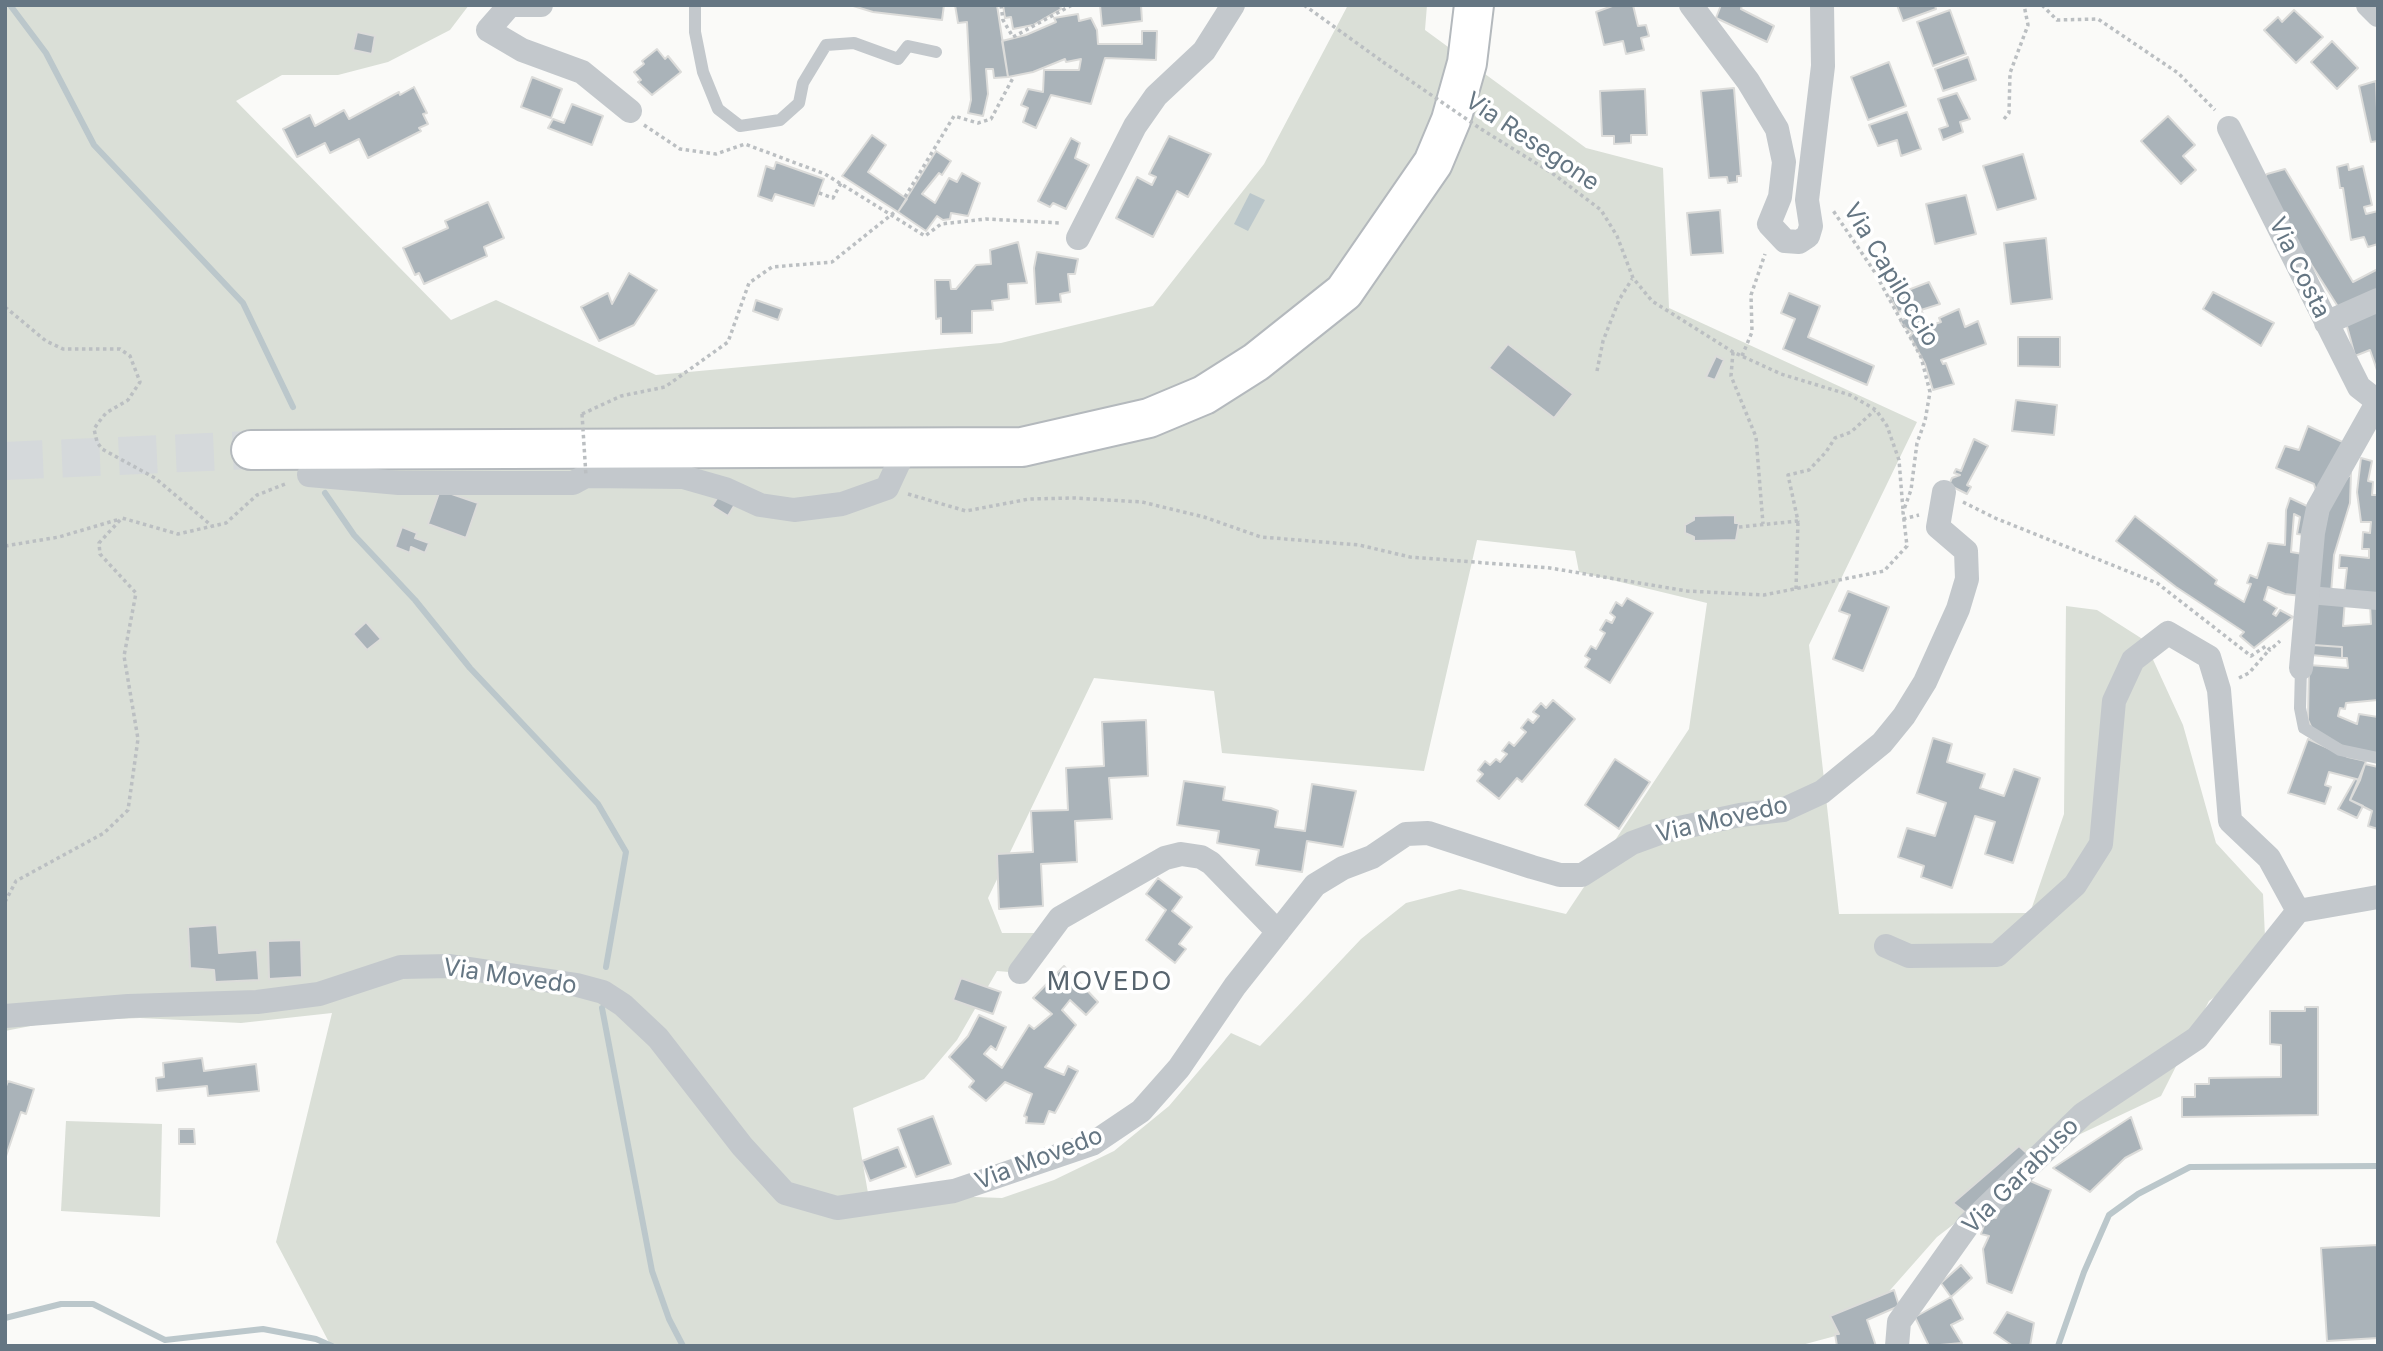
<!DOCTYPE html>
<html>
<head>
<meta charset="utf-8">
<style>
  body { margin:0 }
  #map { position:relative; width:2383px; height:1351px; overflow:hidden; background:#fafaf8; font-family:Inter,sans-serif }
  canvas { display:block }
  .frame { position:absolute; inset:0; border:7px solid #657683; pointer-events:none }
</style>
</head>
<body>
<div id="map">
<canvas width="2383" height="1351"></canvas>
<div class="frame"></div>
</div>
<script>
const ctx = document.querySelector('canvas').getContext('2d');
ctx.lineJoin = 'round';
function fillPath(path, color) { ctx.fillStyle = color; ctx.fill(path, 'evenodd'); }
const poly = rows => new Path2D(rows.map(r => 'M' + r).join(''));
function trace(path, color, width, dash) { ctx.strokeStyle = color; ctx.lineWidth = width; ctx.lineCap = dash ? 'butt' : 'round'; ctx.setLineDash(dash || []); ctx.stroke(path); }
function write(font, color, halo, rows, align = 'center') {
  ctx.font = font + ' Inter,sans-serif'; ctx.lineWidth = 7; ctx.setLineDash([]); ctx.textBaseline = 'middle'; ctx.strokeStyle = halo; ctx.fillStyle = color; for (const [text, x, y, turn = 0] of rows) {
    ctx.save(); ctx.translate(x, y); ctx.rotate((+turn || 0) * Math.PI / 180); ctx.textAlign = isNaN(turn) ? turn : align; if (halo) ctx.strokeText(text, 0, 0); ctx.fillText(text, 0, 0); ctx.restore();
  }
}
fillPath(poly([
  [5,5,469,5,450,30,388,62,338,75,282,75,236,101,451,320,496,300,656,375,1001,343,1153,306,1264,164,1348,5,1427,5,1425,30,1586,148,1663,168,1669,308,1917,422,1809,645,1839,914,2030,913,2064,814,2066,606,2097,610,2144,640,2183,725,2216,843,2263,894,2265,937,2248,974,2209,1001,2161,1096,2057,1145,1937,1237,1854,1331,1798,1346,331,1346,276,1242,332,1013,241,1023,140,1018,51,1022,5,1031],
  [1477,540,1575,551,1579,572,1707,603,1689,729,1566,914,1460,889,1406,903,1361,939,1260,1046,1231,1033,1169,1106,1114,1151,1054,1180,1002,1198,868,1193,853,1108,924,1079,957,1040,997,971,1009,972,1040,933,1002,933,988,898,1094,678,1214,691,1222,753,1424,771],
  [66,1121,162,1124,160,1217,61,1211]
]), '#dadfd7');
fillPath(poly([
  [1250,193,1265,200,1248,231,1234,224]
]), '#bbc7cb');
trace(poly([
  [10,5,46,53,94,145,243,303,293,407],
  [325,493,354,535,415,600,470,668,598,804,626,852,606,967],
  [602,1008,652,1271,669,1319,683,1346],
  [5,1318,61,1304,93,1304,165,1340,263,1329,316,1339,332,1346],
  [2058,1346,2084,1272,2109,1215,2138,1194,2190,1167,2378,1166]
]), '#bbc7cb', 6);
const building = poly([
  [850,5,944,5,942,20,873,12,850,5],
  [955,5,997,5,1008,77,994,78,993,69,986,69,988,94,983,116,968,113,971,100,967,22,958,23,955,5],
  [1003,5,1060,5,1061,9,1033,25,1013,29,1011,17,1005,18,1003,5],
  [1100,5,1141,5,1142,21,1102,26,1100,5],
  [1615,5,1633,5,1638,26,1646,25,1649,36,1641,38,1644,50,1626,54,1623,41,1604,45,1596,12,1615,5],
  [1721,5,1742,5,1741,9,1774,26,1767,42,1716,18,1721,5],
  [1897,5,1935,5,1936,9,1903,21,1897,5],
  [1950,10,1966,54,1933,66,1917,22,1950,10],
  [2294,10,2323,37,2296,63,2264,30,2278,17,2282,22,2294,10],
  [1078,14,1079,21,1091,18,1097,30,1098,44,1142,44,1142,31,1157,31,1156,60,1105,58,1091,104,1051,95,1036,128,1023,122,1028,108,1021,105,1028,89,1043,92,1044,70,1079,70,1081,59,1066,62,1065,59,1033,72,1008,77,1002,41,1026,35,1056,22,1054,18,1078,14],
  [357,32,375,36,372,54,353,50,357,32],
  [2332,41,2358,68,2337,89,2311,62,2332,41],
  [657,49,665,59,668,56,681,72,652,95,638,82,641,80,634,72,644,64,642,61,657,49],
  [1968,57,1976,80,1943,91,1935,69,1968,57],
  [1889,62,1906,106,1868,120,1851,77,1889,62],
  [532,77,562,89,551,118,521,107,532,77],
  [2376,81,2378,141,2371,142,2359,86,2376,81],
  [414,87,427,113,423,114,428,124,419,128,421,131,368,158,359,139,330,153,325,143,297,157,283,129,310,115,315,126,344,110,349,119,399,92,400,95,414,87],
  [1734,88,1741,176,1737,176,1737,182,1728,183,1727,177,1709,178,1701,91,1734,88],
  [1645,89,1647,135,1631,135,1631,143,1614,144,1614,136,1602,136,1600,91,1645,89],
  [1957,93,1970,119,1960,122,1963,132,1943,140,1939,129,1948,126,1938,99,1957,93],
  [572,104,603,116,592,145,548,128,553,119,564,123,572,104],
  [1907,112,1921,149,1901,156,1897,140,1878,146,1869,125,1907,112],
  [2168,116,2195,145,2183,156,2196,170,2181,184,2141,141,2168,116],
  [872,135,886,145,868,172,907,199,898,212,842,176,872,135],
  [1169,136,1211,154,1188,197,1177,191,1153,237,1116,218,1137,177,1152,185,1156,177,1149,174,1169,136],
  [1071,138,1080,143,1075,158,1089,165,1066,209,1053,203,1050,207,1038,201,1071,138],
  [936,151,951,161,942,175,939,173,922,194,935,203,949,178,957,182,962,173,980,183,968,216,951,213,950,219,943,220,937,216,926,231,898,212,936,151],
  [2023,154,2036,199,1997,210,1983,166,2023,154],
  [776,162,824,179,814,206,775,194,772,201,758,196,766,166,774,169,776,162],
  [2348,164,2349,170,2363,166,2372,205,2364,207,2366,214,2378,211,2378,244,2368,247,2364,237,2351,240,2343,188,2340,188,2337,167,2348,164],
  [2285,169,2353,282,2378,269,2378,298,2342,313,2259,182,2267,174,2285,169],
  [1966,195,1976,234,1935,244,1926,204,1966,195],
  [488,202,504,238,484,247,487,256,424,284,419,273,415,275,403,248,448,228,445,221,488,202],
  [1720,210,1723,253,1691,255,1687,213,1720,210],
  [2046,238,2052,299,2011,304,2004,243,2046,238],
  [1018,242,1027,283,1008,284,1009,299,992,301,993,310,972,311,972,333,941,334,941,318,936,319,935,280,950,280,951,289,956,289,976,265,991,264,990,250,1018,242],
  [1037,252,1078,259,1075,274,1068,274,1070,292,1060,294,1061,302,1036,304,1034,268,1037,252],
  [629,273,657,290,634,325,599,341,581,307,608,293,612,304,629,273],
  [1929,282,1940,304,1921,310,1929,326,1941,322,1939,318,1959,309,1965,327,1978,321,1986,344,1941,360,1943,364,1946,363,1954,384,1933,390,1925,364,1910,336,1913,333,1903,326,1900,321,1906,318,1901,311,1898,312,1890,297,1929,282],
  [2213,292,2274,323,2261,346,2203,309,2213,292],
  [1789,293,1820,306,1808,337,1874,366,1867,385,1783,349,1795,319,1781,313,1789,293],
  [756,300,782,309,778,320,753,311,756,300],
  [2378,304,2378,373,2370,350,2355,356,2345,319,2378,304],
  [2018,337,2060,337,2060,367,2018,366,2018,337],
  [1508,344,1573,394,1554,418,1489,368,1508,344],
  [1716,356,1724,360,1715,380,1706,377,1716,356],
  [2016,400,2057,405,2054,435,2012,431,2016,400],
  [2308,426,2347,444,2306,535,2297,534,2300,517,2294,514,2291,552,2309,555,2301,596,2285,594,2268,587,2264,600,2277,608,2273,614,2276,616,2280,610,2293,617,2254,648,2240,636,2244,632,2176,587,2116,541,2135,516,2217,580,2215,584,2244,602,2251,584,2247,583,2250,575,2257,578,2268,543,2285,545,2286,510,2290,498,2307,506,2316,491,2314,484,2276,468,2285,446,2299,450,2308,426],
  [1974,439,1988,446,1967,485,1971,487,1967,494,1949,485,1952,478,1960,475,1954,473,1956,469,1961,471,1974,439],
  [2361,458,2372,461,2368,481,2373,482,2372,495,2378,495,2378,596,2344,594,2347,568,2339,568,2340,555,2369,558,2369,549,2362,549,2363,532,2370,533,2371,522,2361,522,2357,492,2361,458],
  [2351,473,2350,503,2334,555,2331,593,2311,592,2320,514,2351,473],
  [440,490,478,503,466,538,428,524,440,490],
  [721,492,737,501,728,516,712,506,721,492],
  [1735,515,1735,523,1739,523,1736,540,1694,541,1694,537,1685,533,1685,525,1694,520,1694,516,1735,515],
  [402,527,417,533,415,538,429,543,425,553,411,547,410,553,395,547,402,527],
  [1848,591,1889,607,1863,671,1833,659,1850,615,1839,611,1848,591],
  [2315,597,2345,600,2343,626,2371,624,2370,604,2378,604,2378,700,2346,703,2345,709,2340,708,2338,716,2357,724,2359,714,2378,717,2378,755,2346,748,2313,731,2308,720,2309,665,2348,668,2347,658,2342,658,2342,647,2313,645,2315,597],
  [1627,598,1653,613,1610,683,1585,667,1590,659,1585,656,1591,646,1596,649,1605,633,1600,630,1606,620,1612,623,1615,617,1610,613,1616,602,1622,606,1627,598],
  [366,622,381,639,367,650,353,634,366,622],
  [2313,645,2342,647,2342,658,2311,655,2313,645],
  [1553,700,1575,719,1522,782,1517,778,1499,799,1477,781,1483,774,1478,770,1485,761,1490,765,1496,759,1500,762,1507,754,1502,751,1509,742,1514,746,1526,732,1521,728,1528,719,1533,723,1539,716,1533,712,1541,703,1546,708,1553,700],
  [1146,720,1148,776,1109,778,1112,819,1075,821,1077,862,1041,864,1043,906,999,909,997,854,1033,852,1031,811,1068,810,1066,768,1104,766,1102,722,1146,720],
  [1933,738,1952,744,1947,762,1985,774,1980,788,2004,796,2014,769,2040,778,2013,863,1985,854,1995,822,1975,816,1952,888,1921,877,1924,866,1898,857,1907,828,1935,836,1946,803,1917,793,1933,738],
  [2308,739,2348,757,2366,761,2360,780,2329,772,2325,785,2331,787,2325,804,2288,793,2308,739],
  [1615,759,1650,782,1619,829,1585,805,1615,759],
  [2365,764,2378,767,2378,829,2368,826,2372,811,2350,800,2365,764],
  [2355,779,2360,780,2350,800,2363,806,2357,818,2338,809,2355,779],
  [1184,781,1225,787,1223,800,1271,808,1278,811,1275,827,1305,831,1312,784,1356,791,1343,847,1307,841,1302,872,1256,865,1259,850,1217,843,1219,831,1177,825,1184,781],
  [1158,878,1182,897,1172,911,1192,927,1179,944,1186,949,1175,963,1146,940,1166,910,1146,894,1158,878],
  [217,925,219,953,257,950,259,980,215,982,214,970,190,968,188,927,217,925],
  [301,940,302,977,269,979,268,941,301,940],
  [1064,966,1098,1002,1086,1015,1070,1000,1062,1010,1076,1025,1045,1067,1064,1075,1068,1066,1078,1071,1055,1113,1049,1111,1044,1124,1026,1123,1027,1117,1024,1116,1032,1094,1005,1082,986,1101,969,1087,974,1081,949,1057,968,1036,979,1015,1006,1027,996,1050,991,1046,984,1054,1002,1068,1029,1025,1034,1029,1052,1014,1033,998,1064,966],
  [961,978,1001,992,993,1014,953,1000,961,978],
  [2305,1007,2318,1007,2318,1115,2182,1117,2182,1097,2195,1097,2195,1084,2209,1084,2209,1078,2281,1077,2281,1045,2270,1044,2270,1011,2305,1011,2305,1007],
  [202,1058,204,1071,256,1064,259,1091,208,1096,207,1086,157,1091,156,1078,164,1077,163,1063,202,1058],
  [8,1081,34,1089,26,1114,21,1112,5,1159,5,1089,8,1081],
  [933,1116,951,1164,916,1177,898,1129,933,1116],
  [2131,1117,2142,1149,2125,1158,2090,1192,2053,1168,2131,1117],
  [179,1129,194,1129,195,1144,179,1144,179,1129],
  [2019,1146,2032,1158,1966,1213,1953,1203,2019,1146],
  [898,1147,906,1167,870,1181,862,1161,898,1147],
  [2028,1180,2051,1190,2012,1293,1987,1283,1983,1249,1989,1236,1981,1234,1987,1216,1996,1218,2002,1203,2028,1180],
  [2378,1245,2378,1338,2327,1341,2321,1248,2378,1245],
  [1961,1265,1972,1278,1951,1297,1941,1283,1961,1265],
  [1894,1290,1899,1306,1867,1320,1876,1346,1837,1346,1835,1334,1839,1334,1830,1316,1894,1290],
  [1951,1297,1963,1319,1951,1325,1962,1343,1929,1346,1915,1317,1951,1297],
  [2007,1312,2034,1323,2030,1346,2013,1346,1994,1333,2007,1312]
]);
fillPath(building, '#aab3b9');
trace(building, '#dcdcda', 2);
trace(poly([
  [5,461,251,450]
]), '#d5d9db', 38, [38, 19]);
const trunk = poly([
  [251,450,1022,447,1149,418,1204,395,1256,362,1344,292,1433,163,1451,120,1467,63,1474,5]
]);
trace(trunk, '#b4b9bd', 42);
trace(poly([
  [1001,5,1003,20,1013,37,1072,5],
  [1304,5,1383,62],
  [2042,5,2057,20,2098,19,2178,73,2215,110],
  [2004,119,2009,113,2010,73,2028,25,2024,5],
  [644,125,680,149,716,154,745,144,825,174,925,236,941,224,986,219,1061,223],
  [1481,129,1552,173,1601,210,1617,236,1633,278,1652,301,1733,352,1781,374,1850,395,1876,410,1887,426,1899,460,1903,510],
  [819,193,833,198,841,183],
  [905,197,954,116,978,123,991,119,1014,76],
  [5,307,46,341,63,349,120,349,130,356,140,382,128,400,106,413,98,423,94,429,97,442,102,449,155,478,212,526],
  [1733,352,1731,376,1756,437,1763,524],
  [1742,356,1752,332,1751,295,1765,254],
  [1597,371,1603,341,1619,300,1632,279],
  [582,414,621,396,665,387,728,342,749,283,772,267,832,262,896,211],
  [908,494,966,511,1029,499,1074,498,1142,502,1204,517,1261,537,1359,545,1410,557,1550,568,1687,591,1764,595,1884,571,1907,546,1903,512,1911,490,1917,443,1925,421,1930,392,1921,357,1874,271,1832,209],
  [1963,502,1995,518,2157,583,2251,656,2266,646,2270,650,2280,641],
  [1903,519,1919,515],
  [1739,527,1798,521,1788,475,1809,470,1826,452,1835,438,1851,432,1875,410],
  [5,546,59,537,120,519],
  [1796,589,1798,521],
  [2239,678,2249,673,2269,650],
  [5,902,16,881,104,833,128,810,138,739,124,656,136,593,100,554,99,543,122,518,178,534,226,523,257,495,288,483]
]), '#bbbfc2', 3.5, [3.5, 3.5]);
trace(poly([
  [695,5,695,32,703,72,718,109,740,126,780,120,799,103,803,83,826,45,854,43,898,59,908,46,936,52],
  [2301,668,2300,708,2304,728,2340,750,2378,758]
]), '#c3c8cc', 12);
trace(poly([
  [2309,595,2378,601]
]), '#c3c8cc', 18);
trace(poly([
  [508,5,541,5],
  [1691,5,1748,81,1777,129,1784,162,1780,197,1769,224,1785,241,1799,242,1808,236,1811,226,1807,200,1823,66,1822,5],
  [2368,5,2378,15],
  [509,6,488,30,522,50,582,72,630,111],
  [2229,128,2359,387,2377,401],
  [1078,238,1135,126,1156,96,1204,51,1233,5],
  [2326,323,2378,300],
  [309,475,399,483,573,483,586,476,683,477,725,489,760,505,794,510,842,504,887,488,906,447],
  [2301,668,2313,533,2318,508,2378,401],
  [1886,946,1909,956,1997,955,2075,885,2101,844,2114,701,2133,660,2168,633,2209,657,2219,690,2230,821,2269,858,2298,911],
  [1020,972,1060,918,1165,858,1181,854,1201,857,1211,863,1278,932],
  [5,1016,128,1006,257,1002,319,994,401,967,450,966,577,985,603,992,623,1005,658,1038,742,1146,785,1193,837,1208,954,1191,1092,1144,1141,1111,1179,1068,1235,986,1315,885,1343,868,1372,857,1406,834,1428,833,1532,867,1560,875,1582,875,1632,843,1665,831,1740,815,1783,810,1822,792,1882,743,1904,716,1925,682,1958,609,1967,579,1966,551,1938,527,1944,492],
  [1897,1346,1899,1322,1968,1225,2083,1114,2197,1038,2298,911,2378,897]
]), '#c3c8cc', 24);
trace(trunk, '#fff', 38);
trace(poly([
  [1383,62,1481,129],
  [582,414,586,476]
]), '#bbbfc2', 3.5, [3.5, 3.5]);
write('24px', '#657683', '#fff', [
  ["Via Resegone",1532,142,34],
  ["Via Costa",2299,268,64],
  ["Via Capiloccio",1891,275,59],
  ["Via Movedo",1722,820,-13],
  ["Via Movedo",510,977,8],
  ["Via Movedo",1039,1159,-21],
  ["Via Garabuso",2021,1176,-45]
]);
ctx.letterSpacing = '2px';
write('26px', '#57646e', '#fff', [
  ["MOVEDO",1110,982]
]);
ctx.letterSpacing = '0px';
</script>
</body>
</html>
